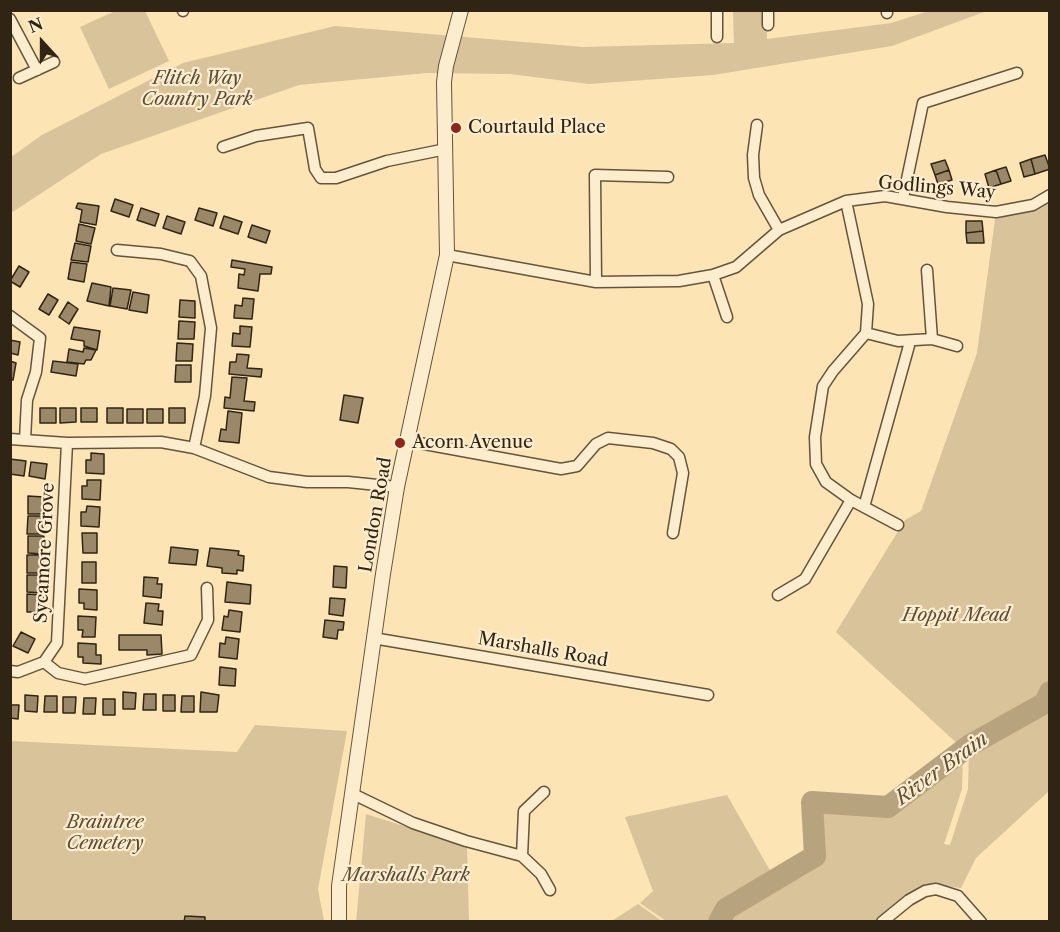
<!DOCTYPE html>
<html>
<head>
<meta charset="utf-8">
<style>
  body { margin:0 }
  #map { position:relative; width:1060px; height:932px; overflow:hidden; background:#fce4b5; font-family:"Libre Caslon Text",serif }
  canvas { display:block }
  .frame { position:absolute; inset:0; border:12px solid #302414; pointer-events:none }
  .north { position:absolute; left:12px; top:12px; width:60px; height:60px; -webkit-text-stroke:4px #fdedcf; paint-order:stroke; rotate:339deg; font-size:16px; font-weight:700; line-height:24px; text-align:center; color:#302414 }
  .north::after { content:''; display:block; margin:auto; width:21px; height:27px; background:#302414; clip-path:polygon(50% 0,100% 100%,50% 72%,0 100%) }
</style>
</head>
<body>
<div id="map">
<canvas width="1060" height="932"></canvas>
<div class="frame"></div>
<div class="north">N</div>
</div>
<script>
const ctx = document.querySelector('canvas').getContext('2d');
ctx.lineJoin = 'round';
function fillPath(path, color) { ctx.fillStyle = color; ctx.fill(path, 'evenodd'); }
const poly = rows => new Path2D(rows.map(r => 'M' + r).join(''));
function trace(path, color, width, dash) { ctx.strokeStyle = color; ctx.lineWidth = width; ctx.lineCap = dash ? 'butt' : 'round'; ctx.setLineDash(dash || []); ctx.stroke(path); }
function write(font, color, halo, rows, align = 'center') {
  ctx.font = font + ' "Libre Caslon Text",serif'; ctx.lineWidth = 4.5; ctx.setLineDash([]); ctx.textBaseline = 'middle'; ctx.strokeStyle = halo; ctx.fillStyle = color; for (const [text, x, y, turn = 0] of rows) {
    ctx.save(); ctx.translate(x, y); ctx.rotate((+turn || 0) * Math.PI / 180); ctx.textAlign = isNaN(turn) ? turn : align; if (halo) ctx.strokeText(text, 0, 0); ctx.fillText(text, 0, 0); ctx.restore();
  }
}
fillPath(poly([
  [115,11,145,11,169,61,109,89,80,27],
  [733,11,766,11,767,39,891,23,929,11,987,11,892,46,713,75,589,84,510,74,427,73,299,85,101,154,11,213,11,157,42,135,183,63,335,26,583,47,734,43],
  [1049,199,1050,690,1045,703,961,747,836,632,905,520,921,511,977,353,996,212],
  [1049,702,1049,791,976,858,961,888,935,885,885,921,666,921,640,903,653,891,625,817,727,795,776,881,818,856,816,806,890,810,963,755,962,789,944,844,950,845,968,789,969,751,1048,706],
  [255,725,347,731,318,889,324,921,11,922,11,741,237,752],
  [366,814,467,846,469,921,356,922],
  [638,904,662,921,612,921]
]), '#d9c39a');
trace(poly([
  [719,922,726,909,815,856,812,802,888,807,970,745,1045,703,1050,692]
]), '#b7a37e', 22);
const building = poly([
  [1045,155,1050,169,1035,174,1031,159,1045,155],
  [1031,159,1035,174,1024,177,1020,163,1031,159],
  [945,160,949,170,935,175,931,164,945,160],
  [1006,167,1011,181,1001,184,996,170,1006,167],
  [949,170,952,180,938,184,935,175,949,170],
  [996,170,1001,184,989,188,985,174,996,170],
  [115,199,133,205,129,217,111,211,115,199],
  [78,203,99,206,96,225,80,222,82,210,76,208,78,203],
  [141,208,159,214,155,226,137,220,141,208],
  [199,208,217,213,213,226,195,220,199,208],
  [167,216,185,222,181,234,163,228,167,216],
  [224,216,242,222,238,234,220,228,224,216],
  [966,221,982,221,983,231,966,233,966,221],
  [79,224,95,228,91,244,76,241,79,224],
  [252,225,270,231,266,243,248,237,252,225],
  [983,231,984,243,967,243,966,233,983,231],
  [75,243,91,246,88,262,71,260,75,243],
  [232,260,272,267,271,274,260,274,258,291,238,288,239,274,244,275,245,269,231,267,232,260],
  [71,262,87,264,84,282,68,279,71,262],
  [19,266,29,272,20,287,10,281,19,266],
  [92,283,111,287,109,306,87,301,92,283],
  [113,288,131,290,127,309,110,306,113,288],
  [133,292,149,295,147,313,129,310,133,292],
  [48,294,58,300,49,315,39,309,48,294],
  [243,298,254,299,252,319,234,318,235,305,242,306,243,298],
  [180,300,195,301,195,318,179,317,180,300],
  [68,302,78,309,69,324,59,317,68,302],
  [179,321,195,322,194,339,178,339,179,321],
  [240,326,252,327,250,347,232,346,233,333,240,334,240,326],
  [74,327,100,331,97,350,84,346,84,341,71,339,74,327],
  [10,340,20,342,18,355,10,353,10,340],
  [177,343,193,344,192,361,176,361,177,343],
  [84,348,96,350,91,360,86,360,84,364,67,362,69,349,83,352,84,348],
  [237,354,249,355,247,368,262,369,261,377,229,374,230,362,236,362,237,354],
  [10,361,16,363,13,380,10,380,10,361],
  [53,361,78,364,76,376,51,372,53,361],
  [176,365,191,365,191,382,175,382,176,365],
  [232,377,247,378,244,401,255,402,254,411,224,408,225,397,230,398,232,377],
  [344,395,363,398,358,423,340,420,344,395],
  [40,408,56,408,56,423,40,423,40,408],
  [60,408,76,408,76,422,60,423,60,408],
  [81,408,97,408,97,422,81,422,81,408],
  [107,408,123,408,123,423,107,423,107,408],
  [169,408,185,408,185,423,169,423,169,408],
  [127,409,143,409,143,423,127,423,127,409],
  [147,409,163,409,163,423,147,423,147,409],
  [228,411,242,413,239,443,219,441,221,429,226,430,228,411],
  [91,453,104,454,104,474,86,473,86,460,91,460,91,453],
  [10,459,26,461,24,476,10,474,10,459],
  [31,462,47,464,45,479,29,476,31,462],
  [87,480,101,480,100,500,82,499,82,486,87,486,87,480],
  [28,496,44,497,44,514,28,514,28,496],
  [87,506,100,507,99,527,81,526,81,512,86,512,87,506],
  [28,516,43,516,43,534,27,534,28,516],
  [82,533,97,533,97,553,83,553,82,533],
  [28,536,44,536,43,554,28,553,28,536],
  [171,547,198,550,196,565,169,563,171,547],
  [210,548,239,551,238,555,244,556,243,571,237,570,237,574,222,573,222,568,207,566,210,548],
  [27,555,43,555,43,573,27,573,27,555],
  [82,562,96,562,96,583,82,583,82,562],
  [334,566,347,567,346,588,333,587,334,566],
  [27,575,43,575,43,593,27,592,27,575],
  [144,577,158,578,157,584,162,584,161,598,143,596,144,577],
  [227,582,251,585,250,604,225,602,227,582],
  [79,589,97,590,97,610,84,609,84,603,79,603,79,589],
  [27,594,43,595,43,612,27,612,27,594],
  [330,598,345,599,343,616,329,614,330,598],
  [146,603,159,604,158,611,163,611,162,625,144,623,146,603],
  [229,610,242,612,240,632,222,630,224,616,228,617,229,610],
  [78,616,96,617,95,637,82,637,83,630,78,630,78,616],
  [325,620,344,622,343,630,338,630,337,639,323,637,325,620],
  [21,632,35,639,28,653,13,646,21,632],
  [119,635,161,635,162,654,147,655,147,650,119,650,119,635],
  [226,637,239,639,237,659,219,657,220,643,225,644,226,637],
  [78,643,96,644,96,655,101,655,101,664,83,663,83,657,78,657,78,643],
  [220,667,236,669,235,686,219,685,220,667],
  [123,692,136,693,135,709,123,709,123,692],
  [201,692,219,695,217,712,200,712,201,692],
  [144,694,156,694,156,710,143,710,144,694],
  [25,695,38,696,37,712,25,711,25,695],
  [163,695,175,695,175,711,163,711,163,695],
  [45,696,57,696,57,712,44,712,45,696],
  [182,696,194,696,194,712,181,712,182,696],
  [63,697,76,697,75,713,63,713,63,697],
  [84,698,96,698,95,714,83,714,84,698],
  [103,699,115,699,115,715,103,715,103,699],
  [10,705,19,705,18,719,10,718,10,705],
  [185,916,205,917,205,922,184,922,185,916]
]);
fillPath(building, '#9a8868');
trace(building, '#302414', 1.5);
const minor = poly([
  [768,10,768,25],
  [887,10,887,13],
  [183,11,183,10],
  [10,19,37,70],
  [717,37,717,10],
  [19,78,54,62],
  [757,125,753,155,754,178,759,195,779,230],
  [223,147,256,136,308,128,315,169,321,178,336,178,387,161,446,149],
  [903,198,923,103,1017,73],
  [846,201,868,304,866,333,833,371,823,386,815,437,816,464,826,482,851,500,898,525],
  [117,250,161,254,190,261,201,276,211,328,205,396,194,448],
  [447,255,596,282,679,281,713,275,736,267,779,230,846,201,885,196,947,207,996,212,1033,205,1050,195],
  [927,270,932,339],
  [713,275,727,317],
  [596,282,595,175,668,177],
  [10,316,40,338,36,372,27,400,25,440],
  [866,333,898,341,932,339,957,346],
  [10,439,67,443,161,442,194,448,269,477,307,482,348,482,397,487],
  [408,441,561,469,577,466,596,444,608,438,653,443,671,449,679,457,683,473,673,533],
  [864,507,910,342],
  [778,595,805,579,851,500],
  [373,638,708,695],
  [44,662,58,673,85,679,191,655,208,620,207,588],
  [10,671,18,672,44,662,57,643,67,443],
  [353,794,413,823,466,841,522,856,541,874,550,890],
  [522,856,524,811,544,792],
  [882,922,909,900,925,891,936,889,958,896,981,922]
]);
const tertiary = poly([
  [339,922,339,886,383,574,397,487,447,255,444,82,446,66,461,10]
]);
trace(minor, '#63543c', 13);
trace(tertiary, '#63543c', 16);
trace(minor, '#fdedcf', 10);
trace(tertiary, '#fdedcf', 14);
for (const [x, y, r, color] of [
  [456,128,6,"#8f2418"],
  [400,443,6,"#8f2418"]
]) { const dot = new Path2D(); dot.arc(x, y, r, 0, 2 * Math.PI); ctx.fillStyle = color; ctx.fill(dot); trace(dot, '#fdedcf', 2); }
write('italic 18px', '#5a4c36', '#fdedcf', [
  ["Flitch Way",197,79],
  ["Country Park",197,100],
  ["Hoppit Mead",956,616],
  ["Braintree",105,823],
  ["Cemetery",105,844],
  ["Marshalls Park",406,876]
]);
write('18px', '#302414', '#fdedcf', [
  ["Courtauld Place",468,128],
  ["Acorn Avenue",412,443]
], 'left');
write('18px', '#302414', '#fdedcf', [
  ["Godlings Way",937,188,5],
  ["London Road",376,515,-80],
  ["Sycamore Grove",45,553,-87],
  ["Marshalls Road",543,650,10]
]);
write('italic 20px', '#5f5039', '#fdedcf', [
  ["River Brain",942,769,-36]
]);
</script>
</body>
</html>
